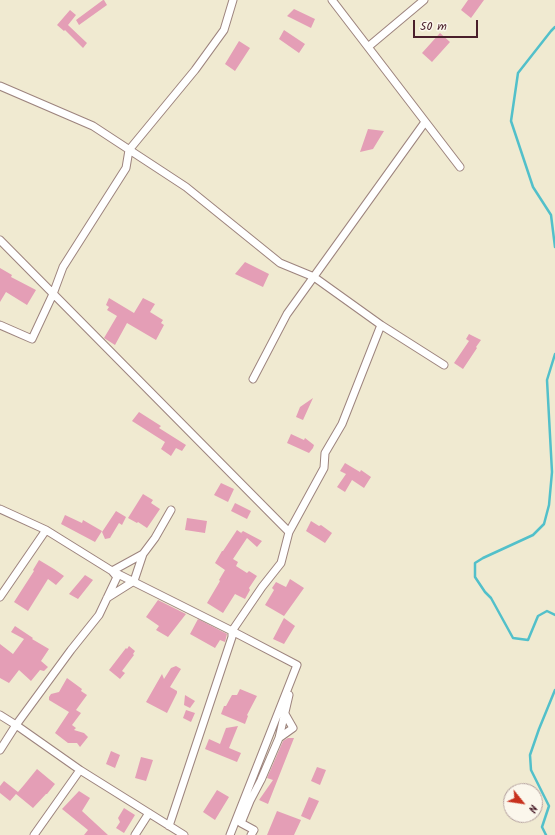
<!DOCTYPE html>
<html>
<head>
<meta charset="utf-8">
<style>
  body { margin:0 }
  #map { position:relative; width:555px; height:835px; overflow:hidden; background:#f0ead1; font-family:Kalam,sans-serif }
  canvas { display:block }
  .north { position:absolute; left:503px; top:783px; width:40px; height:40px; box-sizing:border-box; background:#fbf7ec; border:1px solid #b4a19f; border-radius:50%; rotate:120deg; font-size:11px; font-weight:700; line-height:16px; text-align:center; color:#4a1f2b }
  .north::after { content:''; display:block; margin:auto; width:14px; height:18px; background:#c8321e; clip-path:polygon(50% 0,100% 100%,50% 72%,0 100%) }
  .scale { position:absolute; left:413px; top:20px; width:65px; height:18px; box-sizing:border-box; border:2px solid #4a1f2b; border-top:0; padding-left:5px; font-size:12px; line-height:14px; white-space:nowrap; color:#4a1f2b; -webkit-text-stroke:3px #fbf7ec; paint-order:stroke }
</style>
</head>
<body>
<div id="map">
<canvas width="555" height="835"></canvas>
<div class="north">N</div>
<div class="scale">50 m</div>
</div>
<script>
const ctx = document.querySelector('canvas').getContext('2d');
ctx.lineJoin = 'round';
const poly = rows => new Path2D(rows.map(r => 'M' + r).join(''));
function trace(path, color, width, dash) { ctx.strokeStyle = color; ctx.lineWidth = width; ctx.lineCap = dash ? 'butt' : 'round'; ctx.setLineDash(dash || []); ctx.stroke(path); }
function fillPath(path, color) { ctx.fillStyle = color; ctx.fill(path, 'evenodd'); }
trace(poly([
  [555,27,551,31,518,73,511,121,533,187,551,215,555,247],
  [555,354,547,380,552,472,549,505,544,524,533,535,483,558,475,563,475,577,485,592,491,598,513,638,528,640,538,616,547,611,555,615],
  [546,835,542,827,549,806,531,770,530,755,539,729,555,690]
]), '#52c0ca', 2.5);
fillPath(poly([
  [103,0,104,0,107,5,79,25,76,20],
  [468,0,484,0,471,18,461,10],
  [294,9,315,19,311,28,287,16],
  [70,10,76,15,68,25,87,43,83,48,65,30,64,31,57,25],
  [284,30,305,44,299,53,279,39],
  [440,33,450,42,432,62,422,53],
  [239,41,250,48,235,71,225,64],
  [368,129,384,131,373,149,360,152],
  [245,262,269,274,263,287,235,274],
  [0,268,12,275,11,277,36,290,27,305,6,292,0,302],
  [109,298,134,313,143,298,155,304,150,312,163,320,161,323,164,325,156,340,127,323,115,345,104,338,117,316,107,310,109,307,106,305],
  [469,334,481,340,476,347,477,348,463,369,454,363,469,341,466,339],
  [313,398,303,420,296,417,300,407],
  [139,412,161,426,159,428,186,445,182,451,176,448,171,456,161,449,165,442,132,421],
  [291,434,304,440,305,438,314,445,313,448,309,453,287,443],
  [345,463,360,472,361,470,371,477,364,488,352,480,345,492,337,487,346,474,340,471],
  [221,483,234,489,228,502,214,495],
  [143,494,153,500,151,503,160,509,147,528,138,522,137,523,128,518],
  [235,503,251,511,247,519,231,511],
  [116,511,126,517,122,525,119,523,110,538,105,539,102,532],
  [65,515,82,523,83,520,102,531,95,542,61,524],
  [187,518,207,521,205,533,185,530],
  [311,521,319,526,321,525,332,533,325,543,306,531],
  [237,530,244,535,241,533,243,531,262,541,257,547,247,538,233,559,238,562,236,566,247,573,249,571,257,576,249,588,250,590,245,599,235,594,223,613,207,603,220,581,219,580,225,570,215,563,222,551,223,551],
  [39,560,54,569,64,576,56,585,48,579,28,611,14,602,34,571,33,570],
  [85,575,93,580,78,599,69,594],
  [290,579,304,588,284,616,265,605,274,590,272,588,276,582,286,587],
  [158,600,186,614,168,637,156,630,159,626,146,617],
  [284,618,295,626,284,644,273,639],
  [198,619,227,634,225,642,220,640,215,648,190,634],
  [15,626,33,638,32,639,49,649,41,661,48,667,44,671,40,670,31,681,19,670,9,683,0,678,0,644,13,654,24,639,11,632],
  [129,646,135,651,133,654,134,655,122,671,125,673,120,679,109,670,126,648,127,649],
  [176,666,181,669,170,687,177,691,177,693,167,713,146,702,162,674,164,679,171,668],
  [67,678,82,689,81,691,87,695,76,710,81,713,72,725,76,728,74,730,84,733,88,737,80,747,77,743,68,743,55,733,69,712,49,700,49,697,51,694,59,692],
  [240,689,257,696,247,715,248,716,245,724,221,714,224,706,226,706,232,695,237,695],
  [185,695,195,701,190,708,184,705],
  [186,710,195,713,191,722,183,718],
  [238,726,229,748,241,753,237,762,205,749,209,739,220,744,226,728],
  [288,738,294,738,268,804,259,800,273,780,267,778,283,741],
  [111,751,120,755,115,768,106,764],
  [141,757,153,760,146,781,135,778],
  [317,767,326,770,320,785,311,781],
  [37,769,55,784,47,794,46,794,33,808,16,794,10,801,0,793,0,786,4,781,18,792,24,785],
  [217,790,229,797,215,820,203,812],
  [79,791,90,798,82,811,108,835,84,835,88,830,62,809],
  [309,797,319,801,310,820,301,816],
  [124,808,135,815,124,833,116,828,120,822,118,818],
  [277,811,301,820,294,835,267,835]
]), '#e49eb6');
const street = poly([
  [332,0,460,167],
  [368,47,424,0],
  [0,86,93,126,186,187,280,263,314,277,381,325,342,424,325,453,324,468,289,532,281,563,262,587,232,631,232,637,169,826],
  [0,240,289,532],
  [0,325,32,339,53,294,63,267,126,168,129,150,195,70,224,30,233,0],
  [381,325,444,365],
  [253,379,276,335,287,314,425,122],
  [0,509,46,530,112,571,232,631,297,665,230,835],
  [0,597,46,530],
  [107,598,134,581,143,554],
  [0,715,16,725,80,770,184,835],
  [279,738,293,728,285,714],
  [0,750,16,725,71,650,99,615,117,577,112,571,143,554,155,538,171,510],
  [34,835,80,770],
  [135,835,149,813],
  [251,835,254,830,241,823,250,801,261,780,279,738,289,695]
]);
trace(street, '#9d847e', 9);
trace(street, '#fff', 7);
</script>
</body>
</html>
